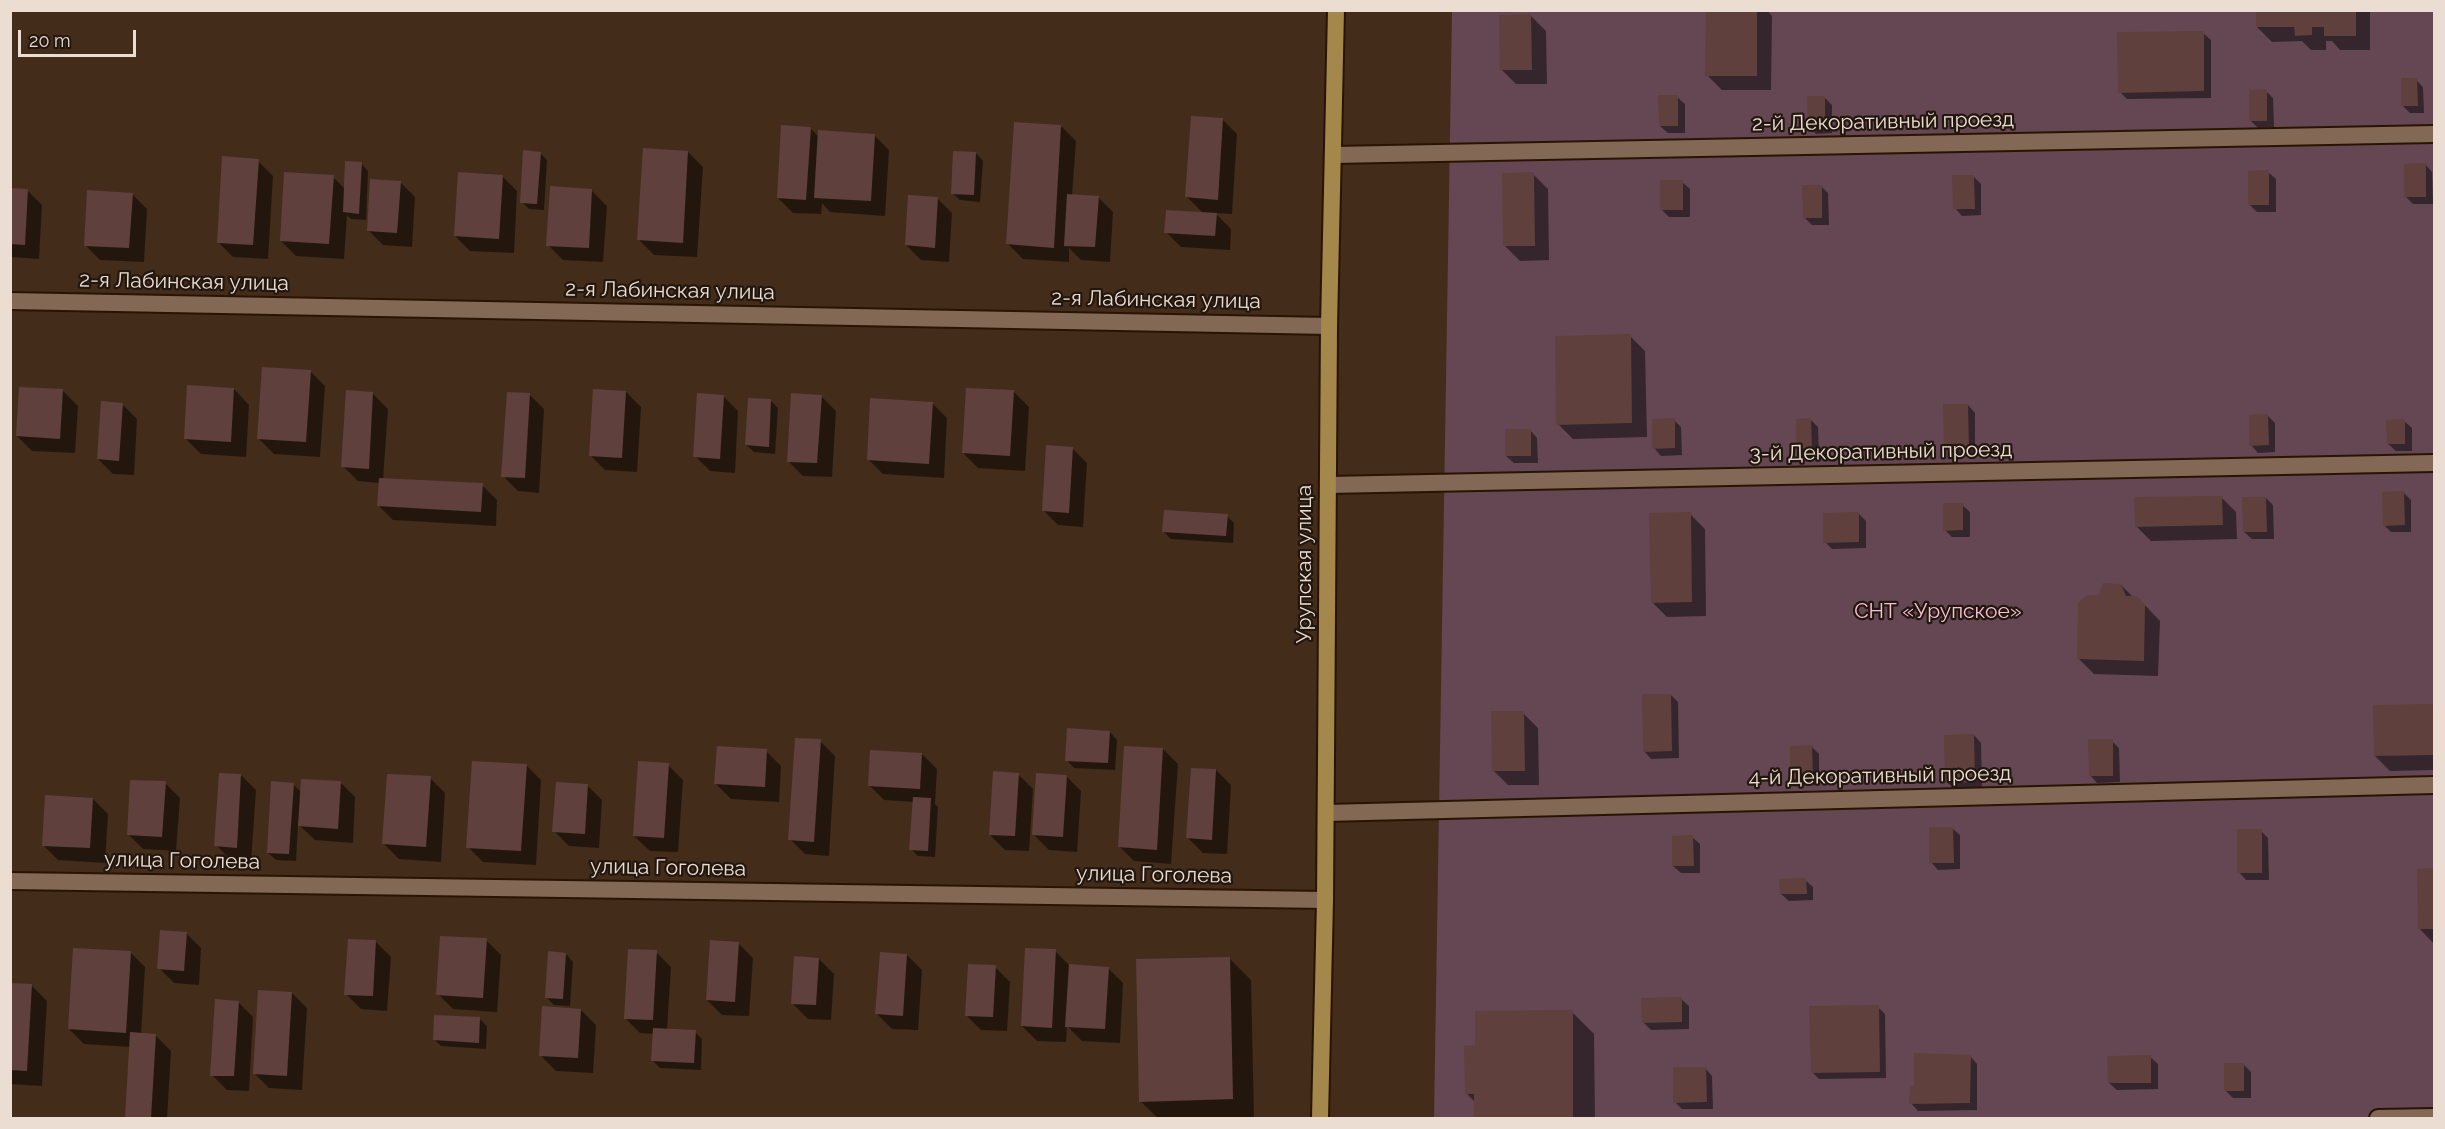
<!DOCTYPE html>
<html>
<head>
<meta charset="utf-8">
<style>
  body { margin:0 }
  #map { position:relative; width:2445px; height:1129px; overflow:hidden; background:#432c1a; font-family:Raleway,sans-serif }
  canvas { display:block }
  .frame { position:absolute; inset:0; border:12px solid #ecddd2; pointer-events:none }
  .scale { position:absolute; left:18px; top:30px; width:118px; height:27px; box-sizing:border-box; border:3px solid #ecddd2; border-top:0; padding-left:8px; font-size:18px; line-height:21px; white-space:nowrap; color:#ecddd2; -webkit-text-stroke:4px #22170f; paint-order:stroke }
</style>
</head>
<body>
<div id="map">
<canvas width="2445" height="1129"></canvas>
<div class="frame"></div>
<div class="scale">20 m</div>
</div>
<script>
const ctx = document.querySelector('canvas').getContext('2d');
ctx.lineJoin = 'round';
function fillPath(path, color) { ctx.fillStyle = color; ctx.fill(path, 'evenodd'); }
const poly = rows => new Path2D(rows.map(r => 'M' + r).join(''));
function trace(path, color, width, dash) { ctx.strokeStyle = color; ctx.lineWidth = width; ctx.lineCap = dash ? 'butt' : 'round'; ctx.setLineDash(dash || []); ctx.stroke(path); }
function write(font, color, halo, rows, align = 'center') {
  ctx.font = font + ' Raleway,sans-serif'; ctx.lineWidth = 4.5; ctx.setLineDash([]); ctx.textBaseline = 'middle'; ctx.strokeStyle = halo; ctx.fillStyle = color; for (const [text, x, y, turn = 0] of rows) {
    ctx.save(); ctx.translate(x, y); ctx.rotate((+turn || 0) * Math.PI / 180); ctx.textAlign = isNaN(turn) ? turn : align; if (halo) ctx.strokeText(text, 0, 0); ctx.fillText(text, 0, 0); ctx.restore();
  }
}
fillPath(poly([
  [1452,11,2434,11,2434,1118,1434,1118]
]), '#644753');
fillPath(poly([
  [1708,10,1767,10,1772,16,1771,90,1722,90,1707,75],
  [2257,10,2370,10,2370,50,2340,50,2332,41,2326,41,2326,50,2311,50,2302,41,2272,42,2257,27],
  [1531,16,1546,31,1547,84,1516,84,1501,69],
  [2203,33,2211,40,2211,98,2127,99,2120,92],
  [2416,80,2423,87,2424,113,2410,113,2403,106],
  [2266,91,2273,98,2274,127,2258,128,2250,120],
  [1677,97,1685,104,1685,133,1668,133,1660,126],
  [1824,97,1832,105,1832,133,1816,134,1809,127],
  [1222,119,1237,134,1232,214,1215,213,1231,229,1230,250,1181,247,1166,232,1204,214,1187,197],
  [1061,126,1076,141,1072,196,1098,197,1113,212,1110,262,1081,260,1069,248,1069,262,1023,259,1008,244],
  [810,128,819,137,874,135,889,150,885,216,830,212,822,203,821,214,793,213,778,198],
  [688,152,703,167,697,257,654,255,639,240],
  [540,153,547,160,544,210,529,209,522,202],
  [976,153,983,161,980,202,960,200,952,193],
  [258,161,273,176,268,259,233,257,218,242],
  [361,163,368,171,366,220,351,219,347,215,344,259,296,256,281,241,333,177,345,189],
  [2425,164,2432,172,2433,204,2413,204,2406,197],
  [2268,172,2276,179,2276,212,2257,212,2250,205],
  [1533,174,1548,189,1549,260,1520,261,1505,246],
  [502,176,517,191,514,253,470,251,455,236],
  [1974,177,1981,184,1981,215,1962,216,1955,208],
  [400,182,415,197,412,247,383,245,368,230],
  [1682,182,1690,189,1690,217,1669,217,1662,210],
  [1821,186,1828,193,1829,225,1812,225,1805,218],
  [10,189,27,190,42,205,39,259,10,257],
  [592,191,607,206,603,262,563,260,548,245],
  [132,194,147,209,144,262,100,260,85,245],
  [937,198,952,213,949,262,921,260,906,245],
  [1630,336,1645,351,1647,437,1573,439,1558,424],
  [310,371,325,386,320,457,274,454,259,439],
  [234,389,249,405,246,457,201,454,186,439],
  [63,391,78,406,75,453,32,451,17,436],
  [626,392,641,407,637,472,605,470,590,455],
  [1014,392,1029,407,1025,471,978,468,963,453],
  [373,394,388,409,383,480,482,485,497,500,496,526,393,520,378,505,380,483,358,481,343,466],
  [529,394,544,409,539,493,518,491,503,476],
  [723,396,738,411,735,473,710,471,695,456],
  [821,396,836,411,832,477,803,476,788,461],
  [771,401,778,408,775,454,754,452,746,445],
  [932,403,947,418,944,478,883,474,868,459],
  [122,404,137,419,134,475,113,474,98,459],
  [1968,405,1975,413,1975,454,1953,454,1945,447],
  [2268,416,2275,423,2275,452,2258,453,2251,445],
  [1674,420,1681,427,1682,455,1661,456,1654,448],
  [1811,420,1818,427,1819,455,1805,455,1798,448],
  [2404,421,2412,428,2412,451,2396,451,2388,444],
  [1530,430,1537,438,1538,463,1514,463,1506,456],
  [1072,448,1087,463,1083,527,1058,525,1043,510],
  [2404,493,2411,500,2411,532,2391,532,2384,525],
  [2221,497,2236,512,2237,539,2151,541,2136,526],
  [2266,498,2273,505,2274,539,2252,539,2244,532],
  [1962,505,1970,512,1970,537,1952,537,1945,530],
  [1690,514,1705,529,1706,616,1667,617,1652,602],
  [1859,514,1866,521,1866,548,1832,549,1825,542],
  [1227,516,1234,523,1233,543,1171,539,1164,532],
  [2121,585,2133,597,2137,597,2160,621,2158,676,2094,674,2079,659,2100,597],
  [1671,695,1678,702,1679,758,1651,759,1644,751],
  [2434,706,2434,770,2390,771,2375,756,2374,707],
  [1523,713,1538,728,1539,785,1508,785,1493,770],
  [1110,732,1117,740,1115,770,1074,768,1067,760],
  [1974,735,1981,743,1982,789,1954,789,1947,782],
  [820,741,835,756,829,856,805,854,790,839],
  [2112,741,2119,748,2120,782,2097,783,2090,775],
  [1812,747,1819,754,1819,785,1799,786,1792,779],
  [1163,749,1178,764,1171,864,1134,861,1119,846],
  [766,751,781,766,779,802,731,799,716,784],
  [922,754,937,769,935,804,938,807,935,857,918,856,911,849,914,802,884,800,869,785],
  [526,765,541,780,536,865,483,862,468,847],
  [668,765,683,780,678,852,650,851,634,836],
  [1216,770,1231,785,1227,854,1203,853,1188,838],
  [1018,774,1033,789,1029,851,1005,850,990,835],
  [241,775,256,790,251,862,231,860,216,845],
  [1066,776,1081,791,1077,852,1049,850,1034,835],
  [430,778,445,793,441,862,399,859,384,844],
  [340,782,355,797,353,843,315,840,298,824,296,861,276,860,268,853,293,784,302,793],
  [165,783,180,798,176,851,143,849,128,834],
  [587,785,602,800,599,848,569,846,554,831],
  [93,799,108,814,105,863,58,860,43,845],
  [1952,828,1960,835,1960,869,1938,870,1931,862],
  [2261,831,2268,838,2269,880,2246,880,2239,872],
  [1692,837,1700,844,1700,873,1681,873,1673,866],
  [2419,870,2434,870,2434,944,2420,929],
  [1805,880,1813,887,1813,900,1789,901,1781,894],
  [186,933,201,948,199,985,174,983,159,968],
  [486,940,501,955,497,1012,453,1009,438,994],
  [376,942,391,957,387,1011,361,1009,346,994],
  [738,943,753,958,749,1016,722,1015,707,1000],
  [1055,951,1070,966,1108,968,1123,983,1120,1043,1082,1041,1067,1026,1066,1042,1037,1041,1022,1026],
  [130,952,145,967,141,1035,156,1036,171,1051,167,1118,126,1118,131,1047,84,1044,69,1029],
  [656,952,671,967,667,1030,695,1032,702,1039,701,1070,660,1068,652,1060,654,1034,640,1033,625,1018],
  [566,954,573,962,570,1006,554,1005,547,998],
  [907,955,922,970,918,1030,892,1029,877,1014],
  [1229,958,1251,980,1254,1118,1158,1118,1140,1101],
  [819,959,834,974,831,1020,808,1019,793,1004],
  [995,967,1010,982,1007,1031,981,1030,966,1015],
  [10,985,32,986,47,1001,42,1086,10,1084],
  [292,993,307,1008,302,1090,269,1088,254,1073],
  [1681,999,1689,1006,1689,1029,1651,1030,1643,1022],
  [238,1002,253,1017,249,1091,227,1090,212,1075],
  [1878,1007,1885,1014,1886,1078,1819,1079,1812,1072],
  [581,1010,596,1025,593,1073,556,1071,541,1056],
  [1572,1012,1594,1034,1595,1118,1476,1118,1476,1103,1466,1093,1477,1047],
  [480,1019,487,1026,486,1049,441,1046,434,1039],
  [1970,1056,1977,1064,1977,1110,1918,1111,1911,1103],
  [2150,1057,2158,1064,2158,1089,2117,1090,2109,1083],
  [2243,1064,2251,1072,2251,1098,2233,1098,2226,1091],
  [1705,1068,1712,1076,1713,1109,1682,1109,1675,1102]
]), '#0007');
fillPath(poly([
  [1706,10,1757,10,1757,76,1705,76],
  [2256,10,2356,10,2356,36,2324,36,2324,27,2312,27,2312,35,2295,36,2294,27,2256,27],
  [1531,14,1532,70,1500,70,1499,15],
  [2204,31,2204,91,2118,93,2117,32],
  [2401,78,2417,78,2418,106,2401,106],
  [2267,89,2267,121,2249,121,2249,90],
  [1658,95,1678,95,1678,126,1659,126],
  [1807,96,1825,96,1825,127,1808,127],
  [1191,116,1223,118,1218,200,1185,197],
  [1014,122,1061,125,1054,248,1006,244],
  [781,125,811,127,806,200,777,198],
  [818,130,875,134,871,201,814,198],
  [643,148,688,151,683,243,637,240],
  [523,150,541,152,537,204,520,203],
  [953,151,976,152,974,195,951,194],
  [222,156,259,159,253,245,217,243],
  [345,161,362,162,359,214,343,212],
  [2426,163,2426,197,2404,197,2404,164],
  [2269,170,2269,205,2248,205,2248,171],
  [284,172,334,175,329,244,280,241],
  [458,172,503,175,499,239,454,236],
  [1534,172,1535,246,1503,246,1502,173],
  [1952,175,1974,175,1975,209,1953,209],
  [370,179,401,181,397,233,367,231],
  [1660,180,1683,180,1683,210,1660,210],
  [1802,185,1822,185,1822,218,1803,218],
  [550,186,592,189,589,248,546,246],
  [10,188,28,189,25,245,10,244],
  [87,190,133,193,129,248,84,246],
  [1067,194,1099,196,1095,247,1064,246],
  [908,195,938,197,935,248,905,245],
  [1166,210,1217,213,1215,236,1164,233],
  [1631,334,1632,423,1556,425,1555,336],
  [262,367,311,370,306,442,257,439],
  [187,385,234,388,231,442,184,439],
  [19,387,63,389,60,439,16,436],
  [966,388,1014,390,1010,456,962,453],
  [593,389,626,391,622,458,589,456],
  [346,390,373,392,369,469,341,467],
  [507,392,530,393,525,478,501,477],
  [697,393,724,395,720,459,693,457],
  [791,393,822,395,817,463,787,462],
  [748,398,771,399,769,447,745,445],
  [870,398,933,402,929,464,867,460],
  [101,401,123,403,119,461,97,459],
  [1943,404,1968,404,1969,447,1944,448],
  [2268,414,2269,445,2249,446,2249,415],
  [1675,418,1675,448,1652,449,1652,419],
  [1811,418,1812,449,1796,448,1796,419],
  [2405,419,2405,444,2387,444,2386,420],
  [1505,429,1531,429,1531,456,1505,456],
  [1046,445,1073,447,1069,513,1042,511],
  [379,478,483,483,481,512,377,506],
  [2404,491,2405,525,2383,526,2382,492],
  [2222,496,2223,525,2135,527,2134,497],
  [2242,497,2266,497,2267,532,2243,532],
  [1943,503,1963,503,1963,530,1943,531],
  [1164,510,1228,514,1226,536,1162,532],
  [1691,512,1692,602,1651,603,1649,513],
  [1859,512,1859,542,1823,543,1823,513],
  [2103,583,2121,584,2126,596,2137,596,2145,605,2144,661,2077,659,2078,603,2087,595,2099,595],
  [1642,694,1671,694,1672,751,1643,752],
  [2434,704,2434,755,2374,756,2373,705],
  [1491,711,1524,711,1525,771,1492,771],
  [1067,728,1110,731,1108,763,1065,761],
  [1974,734,1975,782,1945,783,1944,735],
  [795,738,821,739,814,842,788,840],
  [2088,739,2113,739,2113,776,2089,776],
  [1812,745,1813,779,1790,779,1790,746],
  [717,746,767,749,765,787,714,784],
  [1124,746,1163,748,1157,850,1118,847],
  [870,750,922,753,920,789,868,786],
  [472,761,527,764,521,851,466,848],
  [638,761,669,763,664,838,633,836],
  [1191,768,1216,769,1212,840,1186,838],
  [993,771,1019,773,1015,836,989,835],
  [219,773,241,774,237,848,214,846],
  [1036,773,1067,775,1063,837,1032,835],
  [387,774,431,776,426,847,382,844],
  [301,779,341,781,338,829,298,826],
  [130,780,166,781,162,837,127,835],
  [271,781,294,783,289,854,267,853],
  [556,782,588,784,585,834,552,832],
  [45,795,93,798,90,848,42,846],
  [913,797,931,798,928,851,909,850],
  [1929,827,1953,827,1954,863,1929,863],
  [2237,829,2262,829,2262,873,2237,873],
  [1693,835,1694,866,1672,866,1672,836],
  [2434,868,2434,929,2418,929,2417,869],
  [1806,878,1807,894,1780,894,1779,879],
  [160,930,187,932,184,971,157,969],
  [440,936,487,938,483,998,436,995],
  [348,939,376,940,373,996,344,995],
  [710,940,739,942,735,1002,706,1000],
  [73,948,131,951,126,1033,68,1029],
  [1025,948,1056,949,1052,1028,1021,1026],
  [628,949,657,950,653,1020,624,1019],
  [548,951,566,953,563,999,545,998],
  [880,952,907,954,903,1016,875,1014],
  [794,956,819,958,816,1005,791,1004],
  [1230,957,1233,1099,1139,1102,1136,959],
  [968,964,996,965,993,1017,965,1016],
  [1069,964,1109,967,1105,1029,1065,1027],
  [10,983,32,984,27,1071,10,1070],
  [258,990,292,992,287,1076,253,1074],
  [1682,997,1682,1022,1642,1023,1641,998],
  [215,999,239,1001,234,1076,210,1076],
  [1879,1005,1880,1072,1811,1073,1809,1006],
  [542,1006,581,1009,578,1058,539,1056],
  [1573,1010,1573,1118,1474,1118,1474,1094,1465,1094,1464,1046,1475,1045,1475,1011],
  [434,1015,480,1017,479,1043,433,1040],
  [653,1028,696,1030,694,1063,651,1061],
  [130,1032,156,1034,151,1118,125,1118],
  [1914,1053,1971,1055,1970,1103,1909,1104,1910,1086,1914,1086],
  [2151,1055,2151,1083,2108,1083,2107,1056],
  [2224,1063,2244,1063,2244,1091,2224,1091],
  [1673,1067,1706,1067,1707,1102,1673,1103]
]), '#5f403d');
const minor = poly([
  [1333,155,2434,134],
  [10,301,1329,326],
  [1328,485,2434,463],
  [1326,813,2434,785],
  [10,881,1325,900],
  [2378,1118,2434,1117]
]);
const primary = poly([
  [1320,1118,1325,900,1329,326,1336,10]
]);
trace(minor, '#291403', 20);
trace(primary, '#291403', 20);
trace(minor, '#826855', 16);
trace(primary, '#a3874b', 16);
write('21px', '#ecddd2', '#22170f', [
  ["2-й Декоративный проезд",1883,122,-1],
  ["2-я Лабинская улица",184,282,1],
  ["2-я Лабинская улица",670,291,1],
  ["2-я Лабинская улица",1156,300,1],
  ["3-й Декоративный проезд",1881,452,-1],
  ["Урупская улица",1305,564,-90],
  ["4-й Декоративный проезд",1880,776,-1],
  ["улица Гоголева",182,861,1],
  ["улица Гоголева",668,868,1],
  ["улица Гоголева",1154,875,1]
]);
write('21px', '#fabfd7', '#22170f', [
  ["СНТ «Урупское»",1938,612]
]);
</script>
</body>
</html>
